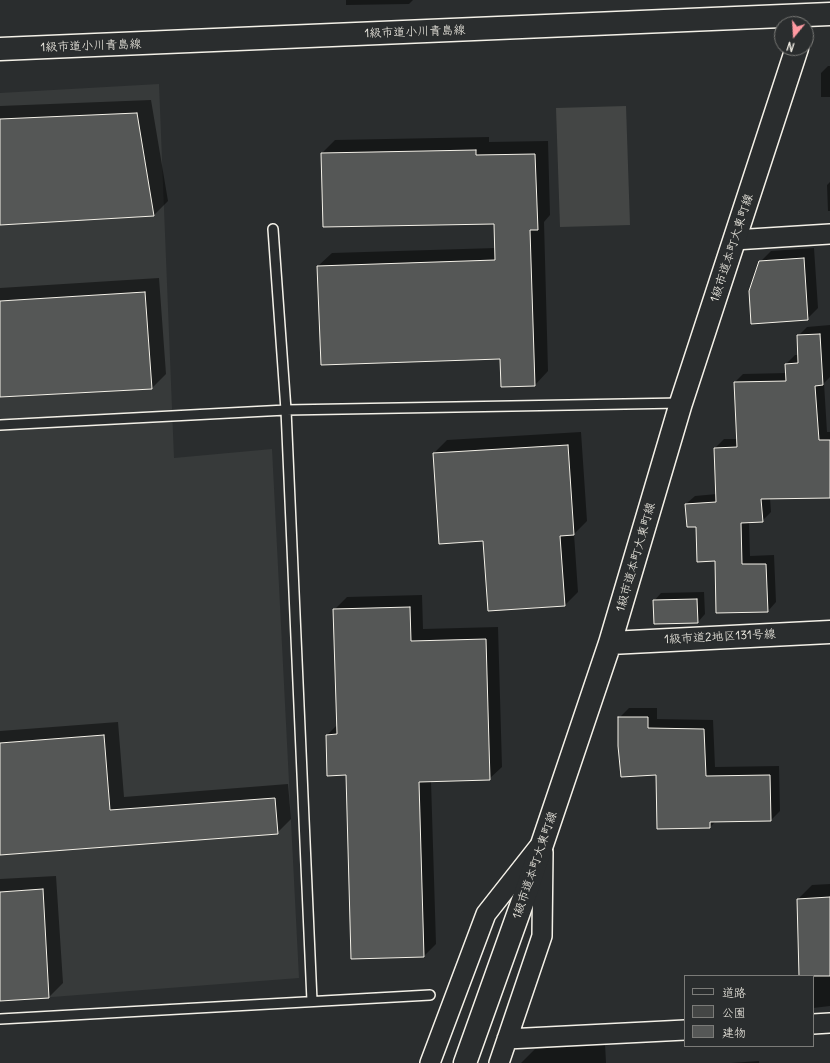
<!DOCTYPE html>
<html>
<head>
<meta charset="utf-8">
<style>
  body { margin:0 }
  #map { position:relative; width:830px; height:1063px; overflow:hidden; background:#2a2d2e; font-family:Delius,"Klee One",sans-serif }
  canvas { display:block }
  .legend { position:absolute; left:684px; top:975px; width:130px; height:72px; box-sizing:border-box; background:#2a2d2e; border:1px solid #7b7b78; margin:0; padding:5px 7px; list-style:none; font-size:12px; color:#f4f1e8 }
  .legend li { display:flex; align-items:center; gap:8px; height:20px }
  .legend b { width:20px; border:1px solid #7b7b78 }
  .north { position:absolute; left:774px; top:16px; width:40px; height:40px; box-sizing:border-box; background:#2a2d2e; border:1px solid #7b7b78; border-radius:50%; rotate:198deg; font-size:11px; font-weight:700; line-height:16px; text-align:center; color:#f4f1e8 }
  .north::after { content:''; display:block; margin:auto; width:14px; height:18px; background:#ff9aa2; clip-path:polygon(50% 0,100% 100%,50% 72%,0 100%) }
</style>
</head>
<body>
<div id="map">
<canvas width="830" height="1063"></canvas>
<ul class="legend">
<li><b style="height:5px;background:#2a2d2e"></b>道路</li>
<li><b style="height:11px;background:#444645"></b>公園</li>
<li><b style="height:11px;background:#555756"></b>建物</li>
</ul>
<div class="north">N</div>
</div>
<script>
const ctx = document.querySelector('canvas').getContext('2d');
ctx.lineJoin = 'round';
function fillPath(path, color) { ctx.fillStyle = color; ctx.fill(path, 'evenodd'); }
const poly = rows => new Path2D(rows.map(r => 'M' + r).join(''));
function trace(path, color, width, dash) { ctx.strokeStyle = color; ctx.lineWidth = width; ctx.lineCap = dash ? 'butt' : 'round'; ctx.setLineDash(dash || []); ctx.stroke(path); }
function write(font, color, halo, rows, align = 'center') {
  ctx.font = font + ' Delius,"Klee One",sans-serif'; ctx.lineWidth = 3; ctx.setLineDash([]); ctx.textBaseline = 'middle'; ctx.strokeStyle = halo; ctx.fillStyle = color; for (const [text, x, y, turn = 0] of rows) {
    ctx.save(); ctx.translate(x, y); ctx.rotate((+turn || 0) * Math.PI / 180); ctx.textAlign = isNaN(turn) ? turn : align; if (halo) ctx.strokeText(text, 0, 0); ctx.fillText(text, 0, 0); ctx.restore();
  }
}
fillPath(poly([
  [159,84,174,458,272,449,299,978,0,1001,0,93]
]), '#373a3a');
fillPath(poly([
  [626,106,630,225,560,227,556,108]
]), '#444645');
fillPath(poly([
  [346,0,413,0,409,4,346,5],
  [828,66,830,66,830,97,821,97,821,73],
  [151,100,168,201,154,215,0,224,0,106],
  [489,137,489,142,548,141,550,215,544,222,548,371,535,385,501,358,318,266,332,253,496,248,495,223,322,153,335,140],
  [830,182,830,211,828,211,827,185],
  [814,248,818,308,807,319,760,262,771,251],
  [159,278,166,374,152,388,0,396,0,288],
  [830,325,830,377,824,383,827,432,830,432,830,497,770,498,771,512,762,521,749,522,750,556,774,555,776,602,768,611,716,560,686,504,695,496,717,494,715,448,724,439,737,439,735,382,743,374,787,373,786,364,795,355,799,355,798,336,807,327],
  [581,432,587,521,574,534,578,592,565,605,484,540,434,453,447,440],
  [704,592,705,614,698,622,654,601,661,593],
  [422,595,423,629,498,627,502,767,489,779,431,781,436,944,424,956,346,774,327,735,338,724,334,610,347,597],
  [629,708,657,708,657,719,713,720,715,767,779,766,780,811,771,820,716,821,710,827,657,774,619,718],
  [118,722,124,797,288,784,291,819,277,833,0,854,0,731],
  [56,876,63,983,49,997,0,1000,0,879],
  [830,884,830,1006,813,1008,813,976,800,976,798,899,812,885],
  [605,1043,606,1063,521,1063,535,1049],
  [759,1061,759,1063,731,1063]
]), '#0007');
const building = poly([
  [137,113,154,216,0,225,0,119,137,113],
  [476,150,476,155,535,154,538,230,530,230,535,386,501,387,500,359,321,365,317,266,495,260,494,224,323,227,321,153,476,150],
  [804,258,808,320,751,324,749,291,759,261,804,258],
  [145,292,152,389,0,397,0,301,145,292],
  [820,334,823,385,815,386,819,440,830,440,830,498,761,499,763,522,741,523,742,564,766,564,768,612,716,613,715,561,697,562,696,527,687,527,685,504,716,502,714,448,737,447,734,382,786,381,785,364,798,363,797,335,820,334],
  [568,445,574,535,560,536,565,606,488,611,483,541,439,544,433,453,568,445],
  [697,599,698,623,654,624,653,600,697,599],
  [410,607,411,641,486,639,490,780,419,782,424,957,351,959,346,775,327,776,326,735,337,734,333,609,410,607],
  [618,717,648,717,648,728,704,729,706,776,770,775,771,821,710,822,710,828,657,829,656,775,621,777,618,746,618,717],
  [104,735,110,810,275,798,278,834,0,855,0,743,104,735],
  [43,889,49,998,0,1001,0,892,43,889],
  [830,897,830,976,799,976,797,899,830,897]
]);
fillPath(building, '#555756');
trace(building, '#f4f1e8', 1);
const lane = poly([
  [273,229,286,410,312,1001],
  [0,425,286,410,681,403],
  [0,1019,430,995]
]);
const street = poly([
  [734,240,830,234],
  [813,1024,830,1023],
  [507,1039,685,1030],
  [430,1063,486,914,538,848],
  [499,1063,542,936,543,852]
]);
const secondary = poly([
  [0,49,830,14],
  [610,643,830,632],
  [465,1063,525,895,610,643,681,403,797,48]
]);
trace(lane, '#f4f1e8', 12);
trace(street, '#f4f1e8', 22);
trace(secondary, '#f4f1e8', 25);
trace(lane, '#2a2d2e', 9);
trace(street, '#2a2d2e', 19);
trace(secondary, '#2a2d2e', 22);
write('12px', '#f4f1e8', '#2a2d2e', [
  ["1級市道小川青島線",415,32,-2],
  ["1級市道小川青島線",91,46,-2],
  ["1級市道本町大東町線",732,248,-72],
  ["1級市道本町大東町線",636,557,-74],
  ["1級市道2地区131号線",720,637,-3],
  ["1級市道本町大東町線",535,865,-71]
]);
</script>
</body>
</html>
